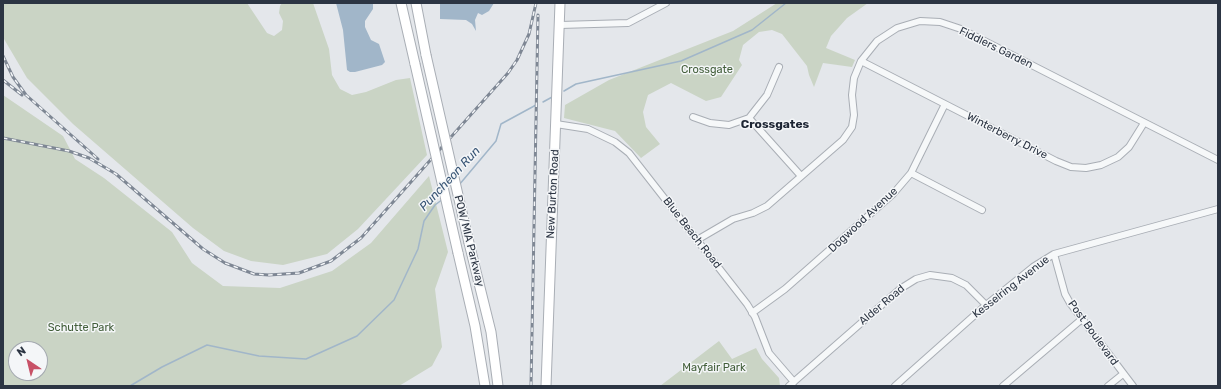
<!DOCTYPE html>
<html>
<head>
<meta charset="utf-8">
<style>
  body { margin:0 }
  #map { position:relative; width:1221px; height:389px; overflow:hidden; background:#e4e7eb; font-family:Rubik,sans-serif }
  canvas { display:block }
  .frame { position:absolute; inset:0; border:4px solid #2c3543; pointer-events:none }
  .north { position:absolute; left:8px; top:341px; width:40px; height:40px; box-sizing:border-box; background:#f4f6f8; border:1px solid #a4a9b0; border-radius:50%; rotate:325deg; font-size:11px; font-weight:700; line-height:16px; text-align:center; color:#2c3543 }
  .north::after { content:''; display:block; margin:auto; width:14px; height:18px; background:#c85167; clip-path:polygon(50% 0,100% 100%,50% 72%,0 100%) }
</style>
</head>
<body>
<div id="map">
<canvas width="1221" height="389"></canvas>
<div class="frame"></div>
<div class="north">N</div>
</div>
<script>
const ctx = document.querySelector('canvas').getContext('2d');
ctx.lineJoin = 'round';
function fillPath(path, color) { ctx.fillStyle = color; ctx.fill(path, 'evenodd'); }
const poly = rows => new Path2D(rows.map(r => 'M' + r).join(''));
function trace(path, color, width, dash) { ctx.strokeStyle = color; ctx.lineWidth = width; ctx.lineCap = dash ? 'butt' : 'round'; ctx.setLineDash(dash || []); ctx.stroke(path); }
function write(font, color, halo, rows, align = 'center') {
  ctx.font = font + ' Rubik,sans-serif'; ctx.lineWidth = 3; ctx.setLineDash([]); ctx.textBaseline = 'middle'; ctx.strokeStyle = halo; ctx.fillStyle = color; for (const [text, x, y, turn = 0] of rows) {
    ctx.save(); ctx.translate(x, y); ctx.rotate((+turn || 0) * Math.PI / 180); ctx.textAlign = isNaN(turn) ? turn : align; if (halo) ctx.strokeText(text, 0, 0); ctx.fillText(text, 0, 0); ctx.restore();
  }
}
fillPath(poly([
  [3,3,247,3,267,33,274,36,282,30,283,21,279,13,280,6,282,3,313,3,329,49,332,75,340,89,352,95,366,92,396,80,410,78,427,155,358,229,327,254,283,265,251,261,224,251,193,228,73,124,27,78,4,39],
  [777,3,868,3,847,18,831,36,826,48,855,60,852,67,823,63,814,87,809,75,807,66,782,34,772,30,759,32,743,45,739,60,742,65,721,97,706,101,671,83,648,95,643,112,646,127,660,144,641,158,615,131,564,118,565,105,609,80,733,31],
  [3,95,63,136,75,159,104,178,172,232,192,263,223,286,280,288,332,271,371,243,429,176,448,252,435,289,442,347,432,366,399,386,3,386],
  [16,349,40,349,40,373,16,373],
  [719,341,732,359,756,348,762,359,779,378,780,386,660,386]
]), '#cad4c5');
fillPath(poly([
  [336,3,373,3,373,9,365,21,365,27,371,40,379,44,385,62,382,65,355,72,350,72,347,70,343,30],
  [440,3,494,3,489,11,482,15,478,13,475,20,476,31,472,24,466,20,440,19]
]), '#a1b6c9');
trace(poly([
  [564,91,576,84,681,61,752,30,786,3],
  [543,102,554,96],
  [459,185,496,141,501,124,536,105],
  [130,386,162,367,207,345,259,356,306,359,357,336,394,300,418,249,424,221,435,205,443,199]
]), '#a1b6c9', 1.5);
const street = poly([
  [560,25,628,23,666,3],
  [861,61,1056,161,1071,167,1086,168,1101,165,1118,157,1129,147,1144,123],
  [693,117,710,123,729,125,749,118,767,95,779,67],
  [749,118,801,176],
  [556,124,588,129,615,142,629,153,747,304,755,317,769,353,794,382],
  [911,173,982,210],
  [697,240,733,219,753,213,767,206,843,140,852,127,854,115,852,95,854,78,861,61,877,41,897,28,920,21,940,22,961,29,1218,160],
  [1054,254,1065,294,1070,303,1133,386],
  [752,313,785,289,893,194,911,173,945,104],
  [789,386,900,289,916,279,930,275,952,278,966,285,986,305],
  [895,386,986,305,1033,267,1054,254,1218,209],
  [1003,386,1082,319],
  [1108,386,1123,374]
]);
const secondary = poly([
  [401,3,415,64],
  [416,3,426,55],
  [469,243,491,332,498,386],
  [458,253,475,326,485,386],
  [546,386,560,3]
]);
trace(street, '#a9aeb5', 8);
trace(secondary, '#a9aeb5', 11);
trace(street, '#f6f8f9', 6);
trace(secondary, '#fff', 9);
const rail = poly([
  [3,56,13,77,26,95,98,159],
  [3,80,22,95],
  [3,138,69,151,89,158,116,174,203,249,225,263,254,274,269,275,299,273,331,261,361,238,508,73,517,60,529,34,536,3],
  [531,386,538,15]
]);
trace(rail, '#7e8794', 3);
trace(rail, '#f4f6f8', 1.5, [4.5]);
const secondaryBridge = poly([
  [426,55,469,243],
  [415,64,458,253]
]);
trace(secondaryBridge, '#a9aeb5', 11, []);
trace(secondaryBridge, '#fff', 9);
write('11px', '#2c3543', '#f4f6f8', [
  ["Fiddlers Garden",996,48,26],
  ["Winterberry Drive",1007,136,27],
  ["New Burton Road",553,194,-87],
  ["Dogwood Avenue",863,220,-43],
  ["Blue Beach Road",692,233,52],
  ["POW/MIA Parkway",469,241,76],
  ["Kesselring Avenue",1011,287,-38],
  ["Alder Road",882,305,-40],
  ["Post Boulevard",1093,333,54]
]);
write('11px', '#425e3a', '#f4f6f8', [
  ["Crossgate",707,70],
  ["Schutte Park",81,328],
  ["Mayfair Park",714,368]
]);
write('bold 12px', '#1e2634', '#f4f6f8', [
  ["Crossgates",775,125]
]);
write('italic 12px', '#385575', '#f4f6f8', [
  ["Puncheon Run",450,179,-47]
]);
</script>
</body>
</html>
